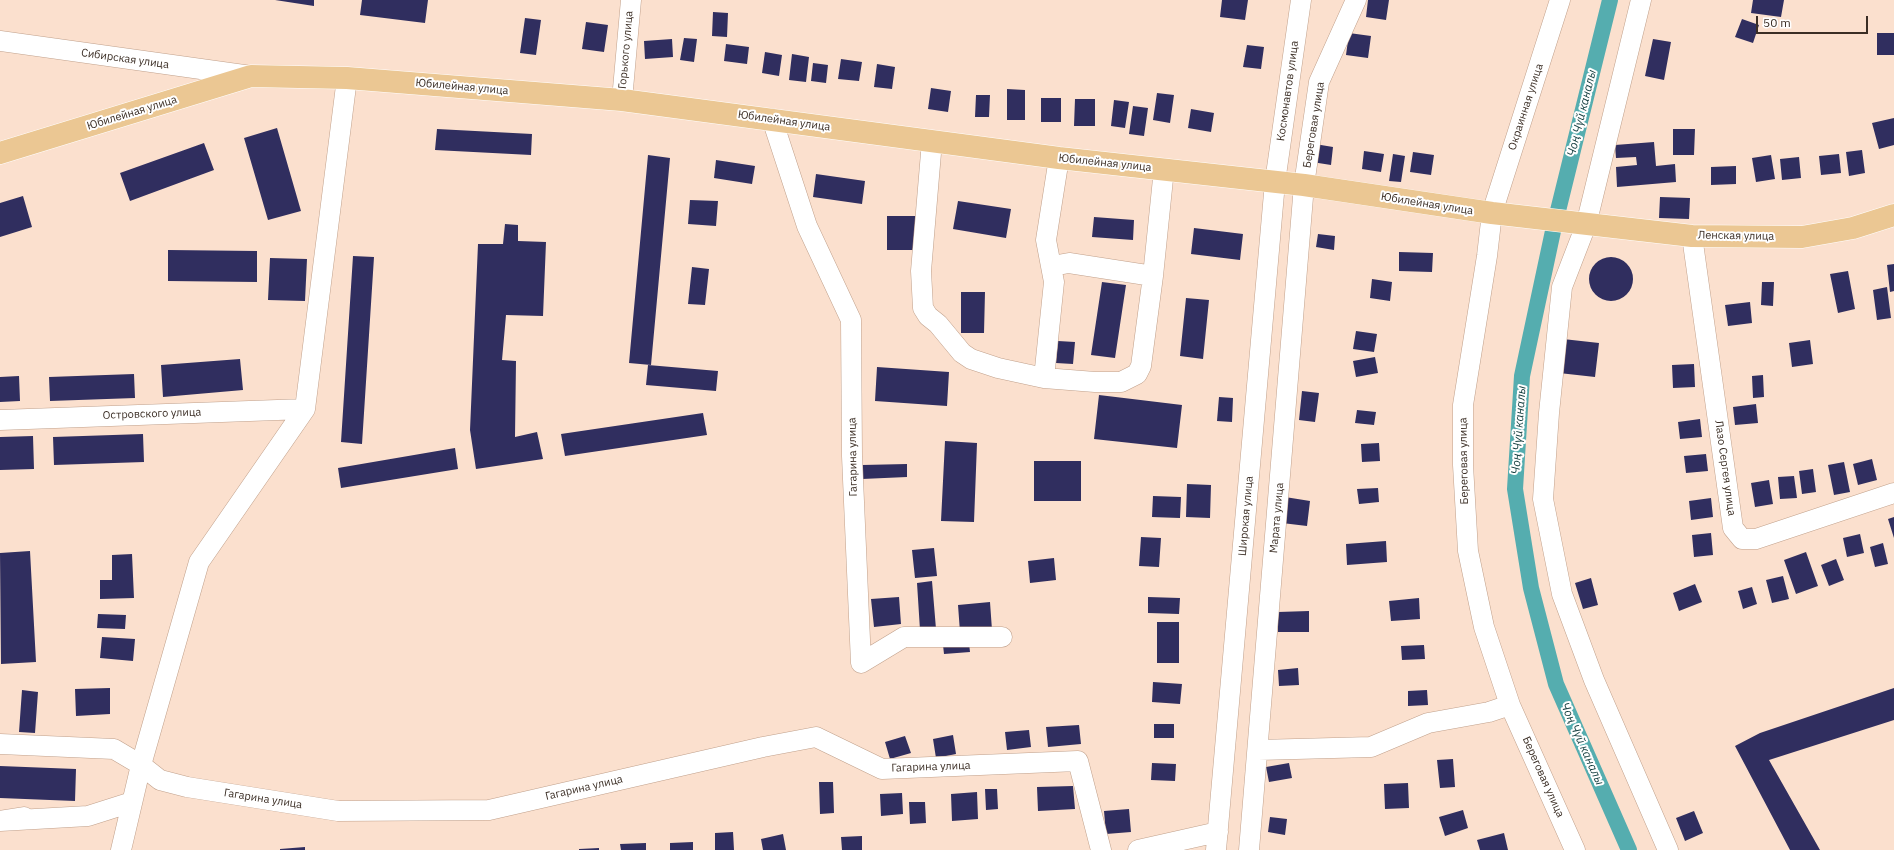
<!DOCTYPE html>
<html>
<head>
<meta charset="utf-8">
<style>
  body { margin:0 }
  #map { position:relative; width:1894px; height:850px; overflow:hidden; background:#fbe0ce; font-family:"IBM Plex Sans",sans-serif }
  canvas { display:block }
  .scale { position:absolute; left:1756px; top:16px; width:112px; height:18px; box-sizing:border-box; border:2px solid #3b2e25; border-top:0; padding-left:5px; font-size:12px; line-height:14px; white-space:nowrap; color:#3b2e25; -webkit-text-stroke:3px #fff; paint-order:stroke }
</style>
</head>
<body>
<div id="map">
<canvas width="1894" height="850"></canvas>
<div class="scale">50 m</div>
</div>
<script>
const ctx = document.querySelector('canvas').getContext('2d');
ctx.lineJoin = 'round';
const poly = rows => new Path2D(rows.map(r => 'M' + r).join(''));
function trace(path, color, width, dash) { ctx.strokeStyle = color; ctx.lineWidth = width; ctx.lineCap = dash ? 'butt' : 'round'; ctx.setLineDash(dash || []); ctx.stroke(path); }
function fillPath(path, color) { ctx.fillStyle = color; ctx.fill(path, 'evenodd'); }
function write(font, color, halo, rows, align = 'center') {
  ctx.font = font + ' "IBM Plex Sans",sans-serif'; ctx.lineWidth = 4; ctx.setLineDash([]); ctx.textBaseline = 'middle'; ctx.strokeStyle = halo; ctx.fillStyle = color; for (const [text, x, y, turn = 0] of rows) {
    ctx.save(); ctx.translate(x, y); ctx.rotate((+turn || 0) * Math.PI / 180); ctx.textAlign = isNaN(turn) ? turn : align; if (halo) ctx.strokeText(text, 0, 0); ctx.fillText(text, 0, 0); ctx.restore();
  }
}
trace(poly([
  [1610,0,1553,231,1522,376,1515,489,1531,588,1556,684,1629,850]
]), '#55adaf', 16);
fillPath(poly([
  [275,0,314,0,314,6],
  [362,0,428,0,425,23,360,15],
  [1222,0,1248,0,1245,20,1220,17],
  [1368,0,1389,0,1386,20,1366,17],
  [1753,0,1784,0,1781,17,1751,13],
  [713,12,728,13,727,37,712,36],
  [525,18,541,20,536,55,520,53],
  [1742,19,1759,25,1753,43,1735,37],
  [586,22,608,25,604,52,582,49],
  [1349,33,1371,36,1368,58,1346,55],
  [1877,33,1894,33,1894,55,1877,55],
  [684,38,697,39,694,62,680,60],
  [672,39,673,57,645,59,644,41],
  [1653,39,1671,42,1664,80,1645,76],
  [726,44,749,47,747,64,724,61],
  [1247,45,1264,47,1261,69,1243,67],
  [765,52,782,55,779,76,762,73],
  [792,54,809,57,806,82,789,80],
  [841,59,862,62,859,81,838,79],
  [813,63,828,65,826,83,811,81],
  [877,64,895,67,892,89,874,87],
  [931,88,951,91,948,112,928,109],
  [1007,89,1025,90,1025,120,1007,120],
  [1157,93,1174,95,1170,123,1153,120],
  [976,95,990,95,989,117,975,117],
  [1041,98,1061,98,1061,122,1041,122],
  [1075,99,1095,99,1095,126,1074,126],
  [1114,100,1129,102,1125,128,1111,126],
  [1133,106,1148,108,1144,136,1129,134],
  [1191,109,1214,113,1211,132,1188,128],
  [1894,118,1894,145,1879,149,1872,123],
  [277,128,301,211,268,220,244,138],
  [437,129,532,134,531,155,435,150],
  [1673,129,1695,129,1694,155,1673,155],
  [1654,142,1656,166,1675,164,1676,182,1617,187,1616,167,1637,165,1636,157,1616,158,1615,145],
  [204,143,214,170,130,201,120,173],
  [1315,144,1333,147,1331,165,1312,162],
  [1862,150,1865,173,1849,176,1846,152],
  [1364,151,1384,154,1381,172,1362,169],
  [1413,152,1434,155,1431,175,1410,172],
  [1393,154,1405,156,1401,182,1389,181],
  [1839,154,1841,173,1821,175,1819,156],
  [648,155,670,158,651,365,629,363],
  [1771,155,1775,179,1756,182,1752,158],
  [1799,157,1801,178,1782,180,1780,159],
  [716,160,755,166,752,184,714,178],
  [1736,166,1736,184,1711,185,1711,167],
  [816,174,865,181,862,204,813,197],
  [23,196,32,227,0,237,0,203],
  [1660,197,1690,198,1689,219,1659,218],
  [690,200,718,201,716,226,688,224],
  [958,201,1011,209,1006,238,953,229],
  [887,216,917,216,916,250,887,250],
  [1094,217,1134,220,1133,240,1092,237],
  [505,224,518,225,518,241,546,242,543,316,506,315,502,360,516,361,515,437,537,432,543,459,476,469,470,430,478,244,503,244],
  [1194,228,1243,234,1240,260,1191,254],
  [1318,234,1335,236,1334,250,1316,247],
  [168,250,257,251,257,282,168,281],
  [1399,252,1433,253,1432,272,1399,271],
  [353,256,374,257,362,444,341,442],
  '1589 279a22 22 0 1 1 44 0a22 22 0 1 1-44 0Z',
  [270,258,307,259,305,301,268,300],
  [1894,264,1894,291,1890,292,1887,265],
  [692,267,709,269,705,305,688,304],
  [1848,271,1855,309,1838,313,1830,274],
  [1372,279,1392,282,1390,301,1370,298],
  [1102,282,1126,285,1115,358,1091,355],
  [1762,282,1774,282,1773,306,1761,305],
  [1887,287,1891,318,1877,320,1873,290],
  [961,292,985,292,984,333,961,333],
  [1186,298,1209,300,1203,359,1180,356],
  [1750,302,1752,323,1728,326,1725,305],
  [1356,331,1377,334,1374,352,1353,349],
  [1563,339,1599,343,1595,377,1559,373],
  [1810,340,1813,364,1792,367,1789,343],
  [1058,341,1075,342,1073,364,1056,363],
  [1375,357,1378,373,1356,377,1353,361],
  [240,359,243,390,163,397,161,365],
  [1694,364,1695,387,1673,388,1672,365],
  [648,365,718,371,716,391,646,385],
  [877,367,949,372,947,406,875,401],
  [134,374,135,398,50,401,49,377],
  [1763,375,1764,397,1753,398,1752,376],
  [19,376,20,401,0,402,0,377],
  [1302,391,1319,393,1315,422,1299,420],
  [1099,395,1182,405,1177,448,1094,439],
  [1219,397,1233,398,1232,422,1217,421],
  [1756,404,1758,423,1735,425,1733,407],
  [1357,410,1376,412,1374,425,1355,423],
  [703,413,707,435,565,456,561,434],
  [1700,419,1702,437,1680,439,1678,422],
  [143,434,144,462,54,465,53,437],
  [33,436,34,469,0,470,0,437],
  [945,441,977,443,974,522,941,521],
  [1379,443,1380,461,1362,462,1361,444],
  [455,448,458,469,341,488,338,468],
  [1706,454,1708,471,1686,473,1684,456],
  [1872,459,1877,480,1858,485,1853,464],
  [1034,461,1081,461,1081,501,1034,501],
  [1844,462,1850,492,1834,495,1828,465],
  [907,464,907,477,862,479,862,465],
  [1813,469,1816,492,1802,494,1799,471],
  [1794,476,1797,498,1780,499,1778,477],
  [1769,480,1773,504,1755,507,1751,483],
  [1187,484,1211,485,1210,518,1186,517],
  [1378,488,1379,502,1359,504,1357,489],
  [1153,496,1181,497,1180,518,1152,517],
  [1285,497,1310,501,1307,526,1282,523],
  [1711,498,1713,517,1691,520,1689,501],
  [1894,517,1894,538,1888,519],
  [1711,533,1713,555,1694,557,1692,535],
  [1860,534,1864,553,1847,557,1843,538],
  [1141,537,1161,538,1159,567,1139,566],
  [1386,541,1387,562,1347,565,1346,544],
  [1883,543,1888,564,1875,567,1870,547],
  [934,548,937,576,915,578,912,550],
  [30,551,36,662,1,664,0,553],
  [1806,552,1818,586,1796,594,1784,560],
  [132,554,134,598,100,599,100,580,112,580,112,555],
  [1054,558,1056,580,1030,583,1028,561],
  [1836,559,1844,580,1829,586,1821,565],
  [1783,576,1789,599,1772,603,1766,580],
  [1591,578,1598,605,1583,609,1575,583],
  [932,581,936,629,920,630,917,583],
  [1695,584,1702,602,1679,611,1673,593],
  [1752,587,1757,604,1743,609,1738,591],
  [899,597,901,624,874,627,871,599],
  [1148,597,1180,598,1179,614,1148,613],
  [1419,598,1420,619,1391,621,1389,601],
  [990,602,992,630,960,632,958,605],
  [1309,611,1309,632,1278,632,1278,612],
  [98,614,126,615,125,629,97,628],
  [1157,622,1179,622,1179,663,1157,663],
  [102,637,135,639,133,661,100,658],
  [969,643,970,652,944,654,943,645],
  [1424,645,1425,659,1402,660,1401,646],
  [1298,668,1299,685,1279,686,1278,670],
  [1153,682,1182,684,1180,704,1152,702],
  [110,688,110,714,76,716,75,689],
  [1894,688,1894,720,1769,760,1820,850,1790,850,1735,746,1760,733],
  [22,690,38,692,35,733,19,732],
  [1427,690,1428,705,1408,706,1408,691],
  [1154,724,1174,724,1174,738,1154,738],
  [1079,725,1081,744,1048,747,1046,727],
  [1029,730,1031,747,1007,750,1005,732],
  [953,735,956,754,936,758,933,739],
  [905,736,911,753,890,759,885,742],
  [1453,759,1455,787,1440,788,1437,760],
  [1152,763,1176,764,1175,781,1151,780],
  [1289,763,1292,778,1269,782,1266,767],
  [0,766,76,769,75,801,0,798],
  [819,782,833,782,834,813,820,814],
  [1408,783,1409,808,1385,809,1384,784],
  [1073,786,1075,809,1038,811,1037,787],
  [985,789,997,789,998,809,986,810],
  [977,792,978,819,952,821,951,794],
  [902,793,903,814,881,816,880,794],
  [909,802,925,802,926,823,910,824],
  [1129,809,1131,832,1106,834,1104,811],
  [1463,810,1468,828,1445,836,1439,817],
  [1694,811,1703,833,1685,841,1676,818],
  [1270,817,1287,819,1285,835,1268,832],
  [733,832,734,850,715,850,715,833],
  [1504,833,1508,850,1480,850,1477,840],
  [783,834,786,850,763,850,761,839],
  [862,836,862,850,842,850,841,837],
  [693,842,693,850,670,850,670,843],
  [646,843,646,850,621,850,620,844],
  [305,847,305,850,280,850,280,849],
  [599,848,599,850,579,850,579,849]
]), '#302e5f');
const minor = poly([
  [1641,0,1586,225,1562,287,1549,413,1543,499,1562,594,1594,680,1668,850],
  [0,41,251,76],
  [622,100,631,0],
  [772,119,807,226,851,320,852,456,861,663,904,637,1002,637],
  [932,141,921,271,923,308,928,316,938,324,962,353,971,359,998,368,1044,378,1095,382,1121,382,1137,374,1141,366,1153,276,1164,169],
  [1692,236,1733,528,1742,539,1756,539,1894,493],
  [1052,266,1069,263,1153,276],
  [1044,378,1054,282,1046,240,1059,158],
  [0,420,305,409],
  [1510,705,1484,627,1468,551,1463,465,1463,405,1487,256,1492,213,1560,0],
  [0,744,114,749,141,765,160,780,187,787,338,811,489,810,763,747,816,737,882,769,1078,761,1101,850],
  [1258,750,1371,747,1428,723,1489,712,1510,705,1575,850],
  [24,817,0,821,88,816,132,802],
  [121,850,141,765,199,562,305,409,347,78],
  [1138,850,1218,832],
  [1216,850,1275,182,1301,0],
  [1249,850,1304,185,1319,82,1356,0]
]);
const major = poly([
  [0,153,251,76,347,78,622,100,1059,158,1304,185,1492,213,1692,236,1802,237,1853,228,1894,215]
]);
trace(minor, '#c0a08b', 21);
trace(major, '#fff', 23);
trace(minor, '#fff', 20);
trace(major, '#ebc793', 22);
write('11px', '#3b2e25', '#fff', [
  ["Горького улица",626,50,-85],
  ["Сибирская улица",125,59,8],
  ["Юбилейная улица",462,87,5],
  ["Космонавтов улица",1288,91,-82],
  ["Окраинная улица",1526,107,-72],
  ["Юбилейная улица",132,113,-17],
  ["Юбилейная улица",784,121,8],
  ["Береговая улица",1314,125,-81],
  ["Юбилейная улица",1105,163,6],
  ["Юбилейная улица",1427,204,9],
  ["Ленская улица",1736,236,1],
  ["Островского улица",152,414,-2],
  ["Гагарина улица",853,457,-91],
  ["Береговая улица",1464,461,-91],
  ["Лазо Сергея улица",1725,468,82],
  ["Широкая улица",1246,516,-85],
  ["Марата улица",1277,518,-85],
  ["Гагарина улица",931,767,-2],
  ["Береговая улица",1543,777,66],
  ["Гагарина улица",584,788,-13],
  ["Гагарина улица",263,799,9]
]);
write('italic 12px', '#0f3a3b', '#fff', [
  ["Чоң Чүй каналы",1582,113,-76],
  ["Чоң Чүй каналы",1519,430,-86],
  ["Чоң Чүй каналы",1582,744,66]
]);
</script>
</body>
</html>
